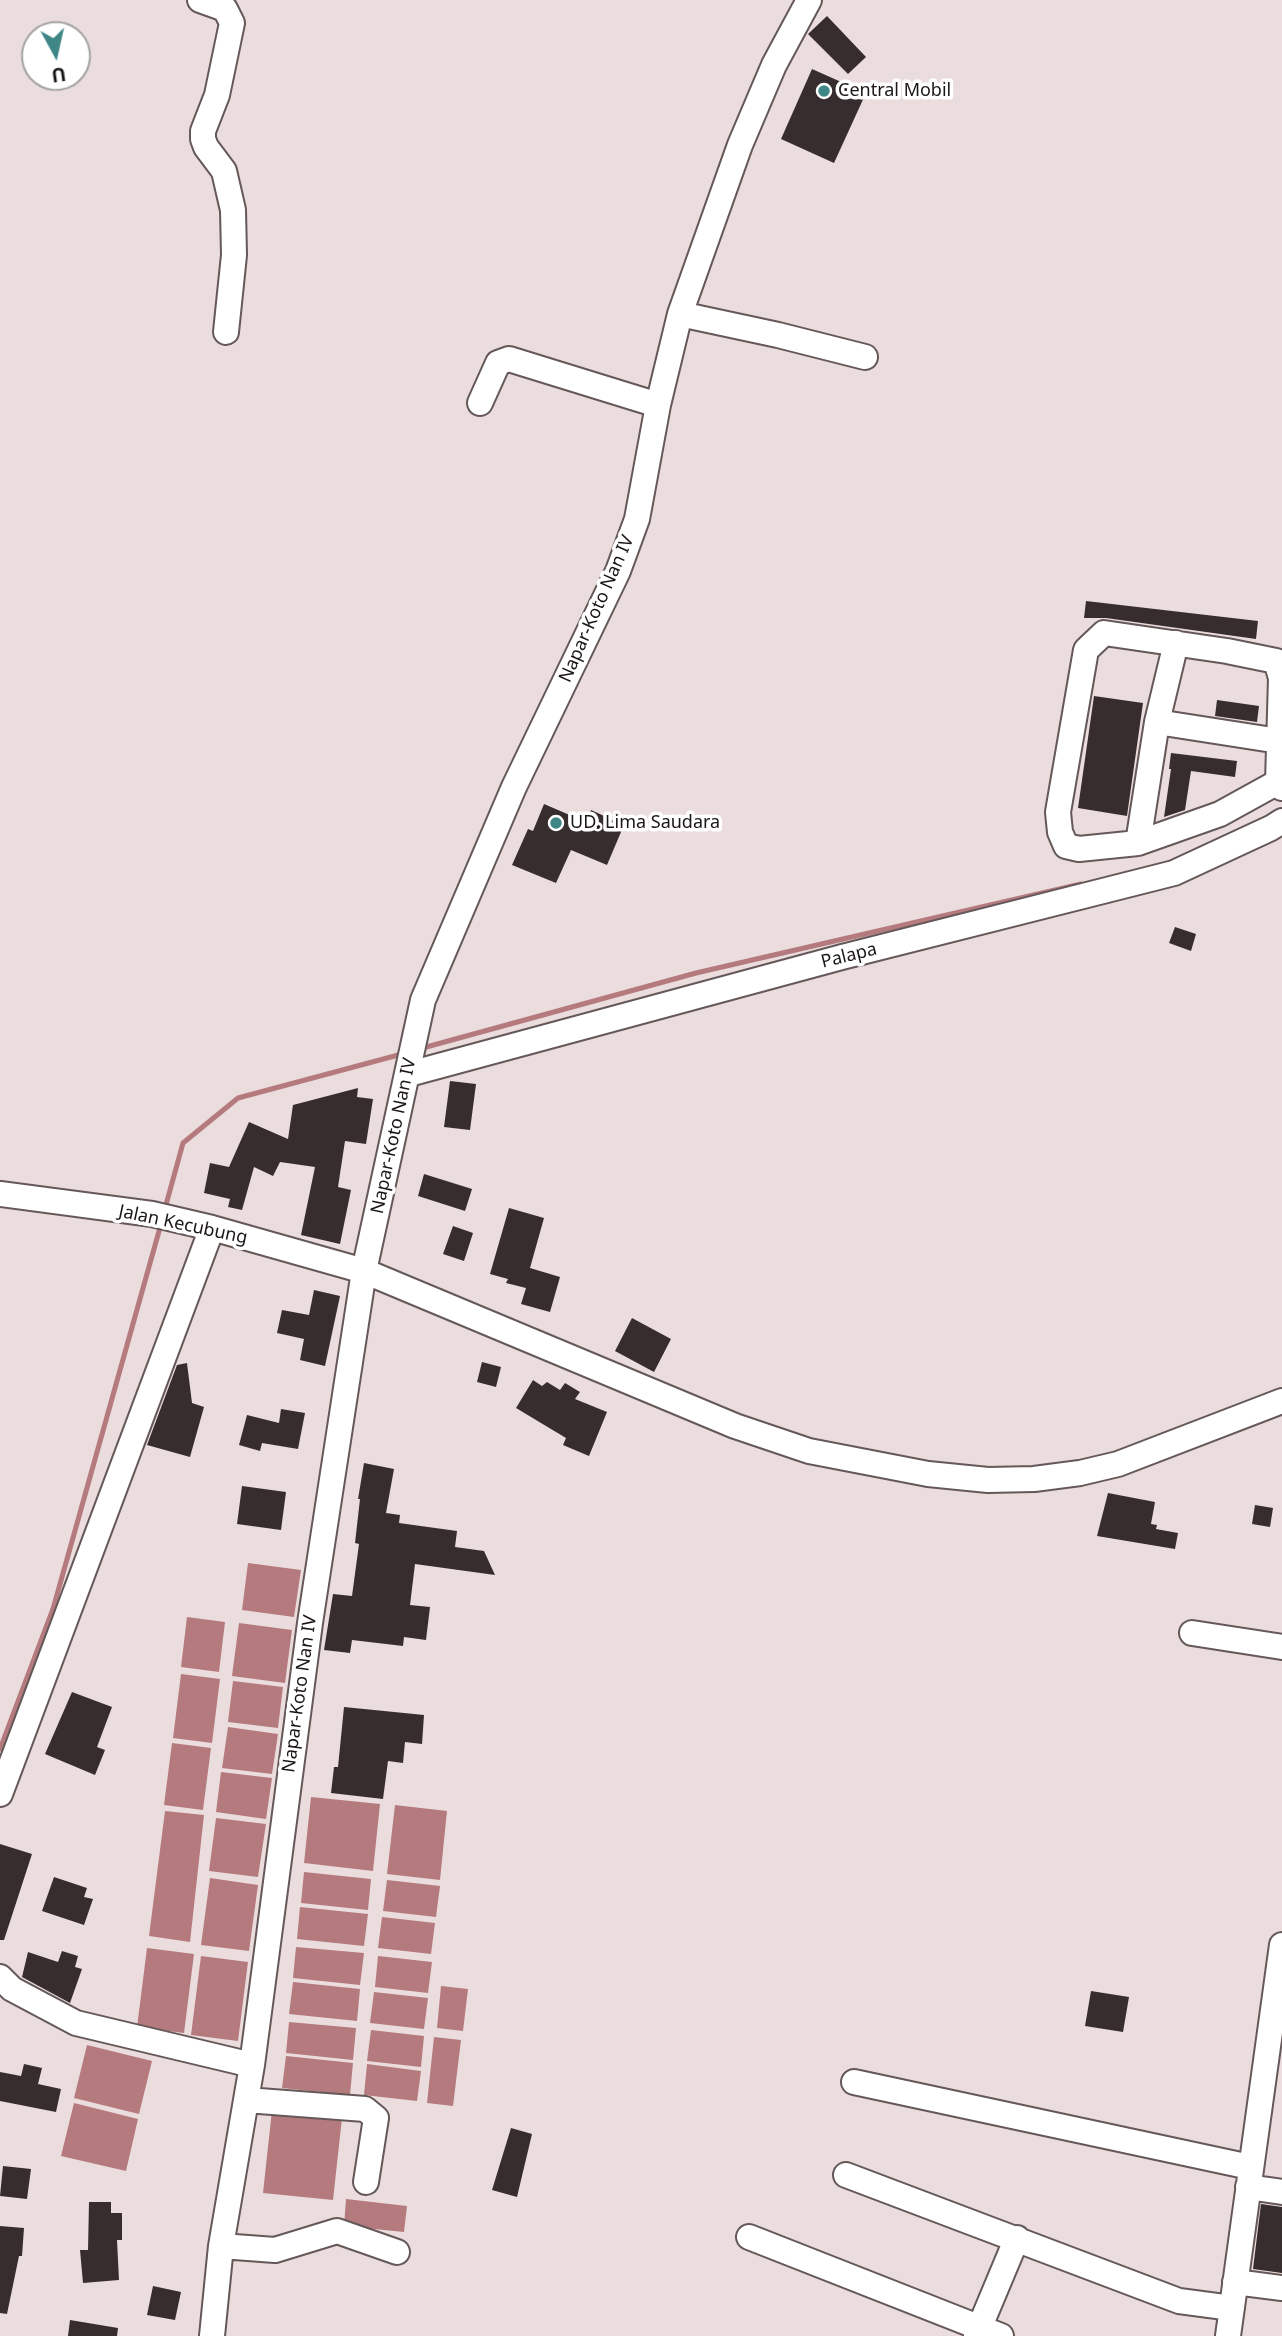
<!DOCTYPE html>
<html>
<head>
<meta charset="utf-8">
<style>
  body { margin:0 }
  #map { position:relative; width:1282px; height:2336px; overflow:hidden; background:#ebdddd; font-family:"Noto Sans",sans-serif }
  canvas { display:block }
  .north { position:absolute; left:21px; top:21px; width:70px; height:70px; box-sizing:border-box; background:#fff; border:2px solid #a4a2a2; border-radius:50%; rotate:172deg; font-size:19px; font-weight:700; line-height:28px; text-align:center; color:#1b1616 }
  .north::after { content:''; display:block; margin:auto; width:24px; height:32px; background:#3e8786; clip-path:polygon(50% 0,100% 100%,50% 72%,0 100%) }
</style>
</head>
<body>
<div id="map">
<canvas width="1282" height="2336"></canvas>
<div class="north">U</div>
</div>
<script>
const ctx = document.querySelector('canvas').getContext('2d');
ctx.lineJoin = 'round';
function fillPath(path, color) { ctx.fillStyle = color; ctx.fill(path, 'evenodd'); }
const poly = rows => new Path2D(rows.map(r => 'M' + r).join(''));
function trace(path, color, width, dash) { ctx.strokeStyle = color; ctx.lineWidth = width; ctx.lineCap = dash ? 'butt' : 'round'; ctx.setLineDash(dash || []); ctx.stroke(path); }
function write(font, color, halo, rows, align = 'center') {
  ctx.font = font + ' "Noto Sans",sans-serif'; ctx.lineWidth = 7; ctx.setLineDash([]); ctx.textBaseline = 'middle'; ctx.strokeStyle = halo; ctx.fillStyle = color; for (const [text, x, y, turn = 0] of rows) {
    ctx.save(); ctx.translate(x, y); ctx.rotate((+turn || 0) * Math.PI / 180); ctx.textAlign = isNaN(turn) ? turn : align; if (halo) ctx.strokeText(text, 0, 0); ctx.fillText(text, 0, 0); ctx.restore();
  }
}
fillPath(poly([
  [248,1563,301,1570,294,1617,242,1610],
  [187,1617,225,1622,219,1672,181,1667],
  [239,1623,292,1630,285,1683,232,1676],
  [181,1674,220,1679,212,1743,173,1738],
  [233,1681,283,1687,278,1728,228,1722],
  [228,1727,278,1734,272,1774,222,1768],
  [172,1743,211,1748,203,1810,164,1805],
  [221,1772,272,1778,266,1819,216,1812],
  [311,1797,380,1804,373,1871,304,1863],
  [395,1805,447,1811,440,1880,387,1874],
  [165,1811,204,1815,190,1942,149,1936],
  [216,1818,266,1824,258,1877,209,1871],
  [304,1872,371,1879,368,1910,301,1903],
  [210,1878,258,1885,249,1951,201,1945],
  [387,1880,440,1886,436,1917,383,1911],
  [300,1907,368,1914,364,1946,297,1939],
  [382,1917,435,1923,431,1954,378,1948],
  [296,1947,364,1953,360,1985,293,1978],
  [147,1948,194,1954,184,2033,137,2027],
  [201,1956,248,1962,238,2041,191,2035],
  [378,1956,432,1962,428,1993,375,1987],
  [293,1982,360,1989,357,2021,289,2014],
  [441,1986,468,1989,463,2031,437,2028],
  [374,1992,428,1998,424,2029,370,2023],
  [289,2022,356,2028,353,2060,286,2053],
  [371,2030,424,2036,421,2067,367,2061],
  [434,2037,461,2040,453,2106,427,2103],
  [87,2045,152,2061,139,2114,74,2098],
  [286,2056,353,2063,350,2095,282,2088],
  [367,2064,421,2071,417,2101,364,2095],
  [74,2103,138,2119,126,2171,61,2156],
  [272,2110,342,2118,333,2200,263,2193],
  [346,2199,407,2206,404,2232,344,2226]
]), '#b57a7e');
trace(poly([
  [419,1049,696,973,1081,884],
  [164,1212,183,1143,238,1098,402,1054],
  [0,1749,53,1609,161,1224]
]), '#b57a7e', 5);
fillPath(poly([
  [827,16,866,57,848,74,808,34],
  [812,69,866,93,834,163,781,139],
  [1086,601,1258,621,1256,639,1106,618,1084,618],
  [1094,696,1143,703,1127,816,1078,808],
  [1217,700,1259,706,1257,722,1215,716],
  [1171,753,1237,761,1235,777,1191,771,1185,810,1164,817,1171,769,1169,769],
  [544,804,586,822,591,810,624,825,607,865,571,850,556,883,512,865,528,829,533,831],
  [1175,927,1196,934,1191,951,1169,943],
  [450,1081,476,1084,470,1130,444,1127],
  [358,1088,357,1097,373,1099,366,1144,345,1141,338,1187,351,1190,340,1244,301,1235,315,1167,280,1162,273,1176,254,1167,242,1210,228,1207,230,1199,204,1193,210,1163,229,1167,249,1122,288,1139,293,1105],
  [424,1174,472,1189,465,1211,418,1196],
  [509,1208,544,1218,530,1268,560,1277,550,1312,521,1304,526,1288,506,1283,508,1279,490,1274],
  [453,1226,473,1233,464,1261,443,1254],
  [314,1290,340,1296,325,1366,300,1360,304,1339,277,1333,282,1310,309,1315],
  [632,1318,671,1339,654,1372,615,1351],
  [482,1362,501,1367,496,1387,477,1382],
  [187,1363,192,1403,204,1407,190,1457,147,1445,177,1365],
  [533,1380,542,1386,547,1382,560,1390,565,1383,580,1392,575,1399,607,1412,589,1456,563,1445,566,1438,516,1408],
  [281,1409,305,1413,298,1449,262,1443,260,1451,239,1445,247,1415,279,1423],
  [364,1463,394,1469,386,1513,400,1515,399,1523,457,1531,455,1547,484,1551,495,1575,415,1564,410,1605,430,1607,426,1640,404,1637,403,1646,352,1640,350,1653,324,1650,333,1594,352,1596,359,1544,355,1543,360,1499,358,1499],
  [242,1486,286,1492,281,1530,237,1524],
  [1108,1493,1155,1502,1151,1524,1157,1525,1156,1529,1178,1533,1175,1549,1097,1536],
  [1255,1505,1273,1508,1270,1527,1252,1524],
  [72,1692,112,1707,97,1747,105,1750,95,1775,45,1754],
  [344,1707,424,1715,422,1744,405,1742,403,1763,388,1761,383,1799,331,1793,334,1767,338,1767],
  [0,1844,32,1854,4,1940,0,1940],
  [54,1877,87,1888,84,1897,93,1899,84,1925,42,1911],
  [62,1951,78,1956,75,1967,82,1969,70,2003,22,1977,28,1952,58,1962],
  [1091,1991,1129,1997,1123,2032,1085,2026],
  [24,2064,42,2068,38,2084,61,2089,56,2112,0,2101,0,2072,21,2076],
  [511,2128,532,2134,517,2197,492,2190],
  [3,2166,31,2169,27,2199,0,2196],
  [89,2202,111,2202,111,2213,122,2213,122,2240,117,2240,119,2280,83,2283,80,2250,88,2250],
  [1261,2204,1282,2207,1282,2273,1253,2269],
  [0,2226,24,2228,22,2256,19,2256,7,2314,0,2313],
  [153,2286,181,2292,175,2320,147,2315],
  [70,2320,118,2328,117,2336,68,2336]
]), '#382d2e');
const minor = poly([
  [200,0,225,9,232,23,217,95,203,131,203,139,206,147,224,171,233,210,234,255,226,332],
  [680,314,778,335,865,357],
  [480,403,498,363,509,359,658,405],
  [1176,643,1157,722,1138,843,1220,814,1278,782],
  [1157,722,1279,741],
  [1138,843,1079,849,1066,846,1060,832,1058,812,1086,650,1104,633,1227,651,1276,661,1281,678,1278,782,1282,788],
  [409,1074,842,957,1174,873,1271,828,1282,821],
  [0,1194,152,1214,212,1228,364,1271,735,1426,809,1451,928,1474,988,1480,1034,1479,1080,1473,1118,1464,1282,1401],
  [1192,1633,1282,1647],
  [0,1794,212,1228],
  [0,1977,12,1989,76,2023,252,2065],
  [854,2082,1250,2167],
  [246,2100,365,2109,376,2118,366,2182],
  [846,2175,1179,2301,1232,2308],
  [1248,2187,1282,2192],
  [749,2237,1001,2336],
  [221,2246,275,2250,337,2231,397,2252],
  [1235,2282,1282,2288],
  [212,2336,221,2246,252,2065,310,1623,364,1271,423,1000,514,787,618,571,637,519,658,405,680,314,740,145,774,65,809,0],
  [976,2336,1017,2238],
  [1228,2336,1282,1945]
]);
trace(minor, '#655859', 28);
trace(minor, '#fff', 24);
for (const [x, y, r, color] of [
  [824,91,7,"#3e8786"],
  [556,823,7,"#3e8786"]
]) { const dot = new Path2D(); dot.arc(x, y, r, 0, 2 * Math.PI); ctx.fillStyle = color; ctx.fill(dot); trace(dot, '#fff', 2.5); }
write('18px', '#1b1616', '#fff', [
  ["Central Mobil",838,91],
  ["UD. Lima Saudara",570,823]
], 'left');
write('18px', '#1b1616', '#fff', [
  ["Napar-Koto Nan IV",597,609,-66],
  ["Palapa",849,956,-14],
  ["Napar-Koto Nan IV",394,1136,-78],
  ["Jalan Kecubung",183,1225,12],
  ["Napar-Koto Nan IV",300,1694,-82]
]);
</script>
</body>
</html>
